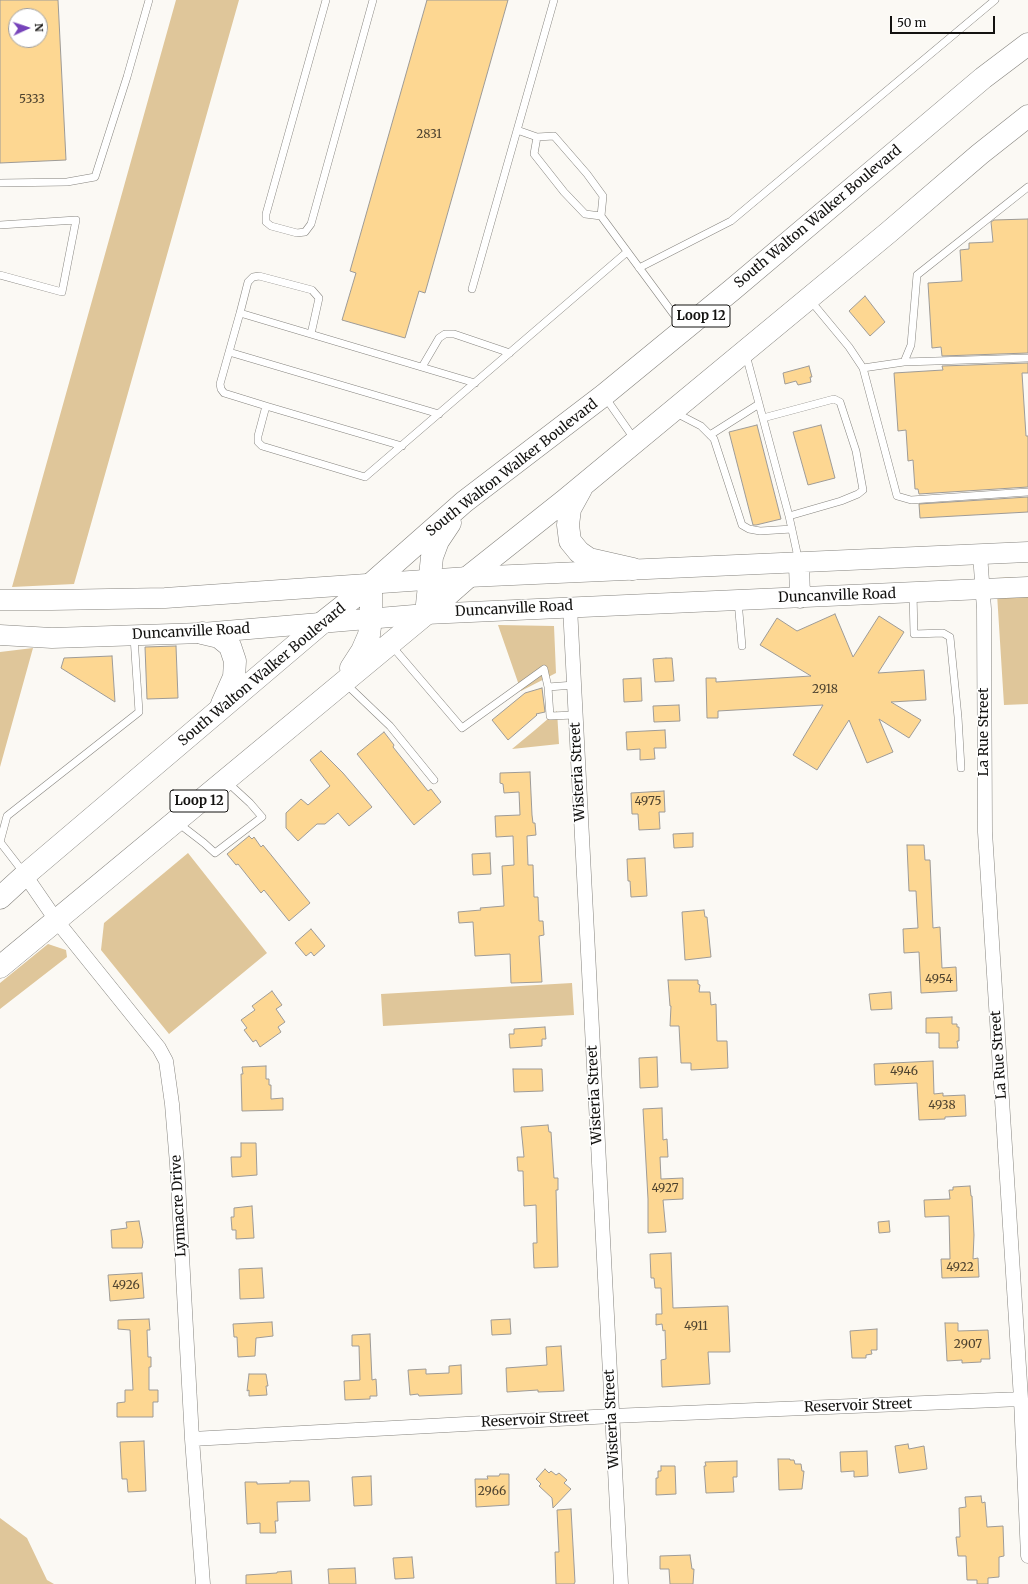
<!DOCTYPE html>
<html>
<head>
<meta charset="utf-8">
<style>
  body { margin:0 }
  #map { position:relative; width:1028px; height:1584px; overflow:hidden; background:#fbf9f4; font-family:Merriweather,serif }
  canvas { display:block }
  .north { position:absolute; left:8px; top:8px; width:40px; height:40px; box-sizing:border-box; background:#fff; border:1px solid #a1a09f; border-radius:50%; rotate:87deg; font-size:11px; font-weight:700; line-height:16px; text-align:center; color:#131210 }
  .north::after { content:''; display:block; margin:auto; width:14px; height:18px; background:#7643ba; clip-path:polygon(50% 0,100% 100%,50% 72%,0 100%) }
  .scale { position:absolute; left:890px; top:16px; width:105px; height:18px; box-sizing:border-box; border:2px solid #131210; border-top:0; padding-left:5px; font-size:12px; line-height:14px; white-space:nowrap; color:#131210; -webkit-text-stroke:3px #fff; paint-order:stroke }
</style>
</head>
<body>
<div id="map">
<canvas width="1028" height="1584"></canvas>
<div class="north">N</div>
<div class="scale">50 m</div>
</div>
<script>
const ctx = document.querySelector('canvas').getContext('2d');
ctx.lineJoin = 'round';
function fillPath(path, color) { ctx.fillStyle = color; ctx.fill(path, 'evenodd'); }
const poly = rows => new Path2D(rows.map(r => 'M' + r).join(''));
function trace(path, color, width, dash) { ctx.strokeStyle = color; ctx.lineWidth = width; ctx.lineCap = dash ? 'butt' : 'round'; ctx.setLineDash(dash || []); ctx.stroke(path); }
function write(font, color, halo, rows, align = 'center') {
  ctx.font = font + ' Merriweather,serif'; ctx.lineWidth = 3; ctx.setLineDash([]); ctx.textBaseline = 'middle'; ctx.strokeStyle = halo; ctx.fillStyle = color; for (const [text, x, y, turn = 0] of rows) {
    ctx.save(); ctx.translate(x, y); ctx.rotate((+turn || 0) * Math.PI / 180); ctx.textAlign = isNaN(turn) ? turn : align; if (halo) ctx.strokeText(text, 0, 0); ctx.fillText(text, 0, 0); ctx.restore();
  }
}
fillPath(poly([
  [176,0,239,0,74,584,12,587],
  [1028,577,1028,704,1004,705,996,578],
  [498,625,554,626,556,673,521,691],
  [33,648,0,767,0,652],
  [557,711,559,744,512,749,535,730],
  [188,853,267,953,169,1034,101,950,104,923],
  [48,944,66,950,67,957,0,1009,0,983],
  [572,983,574,1015,383,1026,381,994],
  [0,1518,27,1538,47,1580,54,1584,0,1584]
]), '#dfc69a');
const building = poly([
  [0,0,58,0,66,160,0,163,0,0],
  [16,16,40,16,40,40,16,40,16,16],
  [427,0,508,0,425,293,419,291,405,338,342,320,356,273,350,271,427,0],
  [1028,219,1028,353,942,356,941,347,932,348,928,283,962,281,960,250,969,249,969,243,993,242,991,222,994,220,1028,219],
  [865,296,885,322,870,336,849,311,865,296],
  [1028,363,1028,373,1022,373,1026,436,1028,436,1028,487,919,494,918,489,915,489,913,460,908,461,906,430,898,431,894,373,943,370,942,366,1028,363],
  [809,366,812,377,810,377,811,382,798,385,796,381,785,384,783,373,809,366],
  [757,425,781,519,756,525,753,525,729,432,757,425],
  [821,425,835,478,808,485,793,432,821,425],
  [1028,497,1028,512,920,518,919,504,1028,497],
  [835,614,853,657,879,616,904,632,878,673,924,670,926,700,891,702,921,720,909,738,879,719,893,752,867,763,849,720,817,770,793,755,823,705,718,711,718,718,707,718,706,678,716,678,716,682,811,676,760,645,777,618,797,631,835,614],
  [176,646,178,698,147,699,145,647,176,646],
  [112,656,115,702,61,668,64,658,112,656],
  [666,658,672,658,674,681,655,682,653,659,666,658],
  [641,678,642,701,624,702,623,679,641,678],
  [542,688,545,712,536,714,537,715,508,740,492,720,525,693,542,688],
  [679,705,680,721,654,722,653,706,679,705],
  [665,730,666,748,654,748,655,759,640,760,640,749,627,750,626,732,665,730],
  [384,732,394,745,393,747,428,791,431,789,441,802,414,825,357,754,384,732],
  [321,751,343,773,372,807,349,826,338,813,325,824,317,824,298,841,286,828,286,813,301,799,308,805,330,786,310,760,321,751],
  [530,772,532,815,533,823,535,823,536,835,527,836,528,865,533,865,534,897,538,897,539,921,543,921,544,935,539,936,542,982,511,983,510,954,475,956,473,922,459,923,458,912,481,910,480,908,504,906,502,866,514,865,513,836,496,837,495,816,520,815,519,792,504,793,503,784,500,783,500,773,530,772],
  [664,791,665,812,659,812,660,829,639,830,638,814,632,814,631,793,664,791],
  [693,833,693,847,674,848,673,834,693,833],
  [249,836,252,839,254,837,261,847,263,845,310,903,289,921,264,890,261,893,238,864,236,865,227,854,249,836],
  [907,845,924,845,925,860,930,860,933,928,940,927,942,968,956,967,957,991,921,993,919,952,904,953,903,929,918,928,916,891,909,891,907,845],
  [490,853,491,874,473,875,472,854,490,853],
  [645,858,647,896,631,897,630,881,628,881,627,859,645,858],
  [704,910,705,917,707,917,711,957,685,960,682,912,704,910],
  [311,929,325,946,314,956,311,952,306,956,295,943,311,929],
  [668,980,698,980,698,984,700,985,699,992,710,992,711,1005,716,1004,717,1041,727,1041,728,1068,691,1070,691,1063,681,1063,679,1026,670,1026,671,1006,670,1006,668,980],
  [272,991,282,1005,276,1009,285,1022,278,1027,281,1032,260,1047,256,1040,253,1042,244,1030,247,1028,241,1020,255,1010,252,1006,272,991],
  [891,992,892,1009,871,1010,869,994,891,992],
  [952,1017,952,1024,957,1024,957,1027,959,1027,959,1041,957,1041,958,1048,939,1048,939,1033,926,1033,926,1018,952,1017],
  [545,1027,546,1039,542,1039,542,1046,510,1048,509,1034,514,1034,514,1029,545,1027],
  [657,1057,658,1087,640,1088,639,1058,657,1057],
  [933,1061,934,1094,943,1093,943,1096,965,1095,966,1116,945,1117,945,1119,919,1120,917,1083,875,1085,874,1064,933,1061],
  [266,1066,266,1079,269,1079,269,1085,271,1085,271,1099,283,1098,283,1110,242,1111,241,1074,243,1074,242,1067,266,1066],
  [513,1069,542,1069,543,1091,514,1092,513,1069],
  [662,1108,663,1140,667,1139,668,1157,660,1157,661,1179,683,1178,683,1199,663,1200,666,1232,648,1233,648,1199,643,1109,662,1108],
  [548,1125,549,1132,551,1132,554,1178,558,1178,558,1190,556,1190,558,1267,534,1268,533,1243,537,1243,536,1205,524,1206,523,1171,518,1171,517,1157,524,1157,521,1127,548,1125],
  [241,1143,256,1143,257,1175,232,1177,231,1157,241,1157,241,1143],
  [970,1186,971,1196,972,1196,974,1235,973,1259,978,1258,979,1277,942,1278,941,1259,950,1259,949,1216,925,1217,924,1200,950,1199,949,1190,953,1190,953,1187,970,1186],
  [252,1206,254,1238,236,1239,236,1230,232,1230,231,1217,234,1217,234,1208,252,1206],
  [139,1221,143,1242,142,1248,112,1248,111,1230,127,1228,126,1222,139,1221],
  [889,1221,890,1232,879,1233,878,1222,889,1221],
  [671,1253,673,1308,728,1306,730,1352,708,1352,710,1384,662,1387,661,1360,666,1359,665,1330,663,1331,662,1324,656,1325,656,1314,662,1314,661,1288,655,1288,654,1278,651,1278,650,1254,671,1253],
  [262,1268,264,1298,240,1299,239,1269,262,1268],
  [142,1273,144,1298,110,1301,108,1275,142,1273],
  [149,1319,150,1330,147,1330,148,1357,151,1357,151,1367,149,1367,149,1390,158,1390,158,1402,153,1402,153,1417,117,1417,117,1403,125,1402,125,1390,133,1390,130,1330,118,1329,118,1320,149,1319],
  [510,1319,511,1334,492,1335,491,1320,510,1319],
  [272,1322,273,1336,256,1338,255,1356,238,1357,237,1337,234,1337,233,1324,272,1322],
  [945,1323,958,1323,958,1331,988,1330,990,1359,981,1359,981,1362,962,1363,962,1360,947,1361,945,1323],
  [877,1329,877,1350,871,1350,872,1354,866,1355,866,1358,852,1358,850,1331,877,1329],
  [370,1334,372,1380,376,1379,377,1396,370,1396,370,1399,345,1400,344,1381,360,1380,359,1346,352,1346,352,1335,370,1334],
  [561,1346,564,1391,538,1392,538,1390,507,1392,506,1368,547,1365,546,1347,561,1346],
  [461,1365,462,1394,419,1396,418,1394,410,1395,408,1370,426,1369,426,1374,449,1373,449,1366,461,1365],
  [249,1374,266,1374,268,1386,266,1386,267,1395,249,1396,249,1390,247,1391,249,1374],
  [144,1441,146,1491,128,1492,127,1479,122,1479,120,1442,144,1441],
  [908,1444,909,1449,924,1446,927,1469,899,1473,895,1446,908,1444],
  [867,1451,868,1476,854,1477,854,1471,841,1472,840,1452,867,1451],
  [778,1459,790,1459,790,1460,794,1460,795,1464,801,1464,802,1471,804,1471,802,1489,779,1490,778,1459],
  [737,1461,737,1477,733,1477,734,1492,706,1493,704,1466,706,1466,705,1462,737,1461],
  [661,1466,675,1466,676,1494,656,1495,656,1478,658,1478,658,1471,661,1471,661,1466],
  [545,1469,549,1473,551,1471,556,1475,559,1473,567,1480,564,1483,571,1489,553,1508,552,1498,539,1486,541,1484,536,1479,545,1469],
  [500,1474,509,1474,509,1505,476,1507,475,1479,488,1479,487,1476,499,1476,500,1474],
  [371,1476,372,1505,354,1506,352,1477,371,1476],
  [290,1481,309,1481,310,1501,277,1502,278,1521,275,1521,276,1533,260,1533,260,1523,247,1524,245,1482,257,1482,257,1484,290,1483,290,1481],
  [981,1496,982,1503,985,1502,987,1527,1003,1526,1004,1556,999,1557,999,1577,988,1578,988,1584,977,1584,977,1580,967,1580,966,1556,958,1556,956,1537,960,1537,959,1508,966,1507,965,1497,981,1496],
  [571,1509,575,1582,574,1584,556,1584,555,1552,559,1552,557,1510,571,1509],
  [690,1555,692,1569,694,1569,693,1584,670,1584,669,1569,660,1569,660,1556,690,1555],
  [412,1557,414,1578,395,1579,393,1558,412,1557],
  [355,1568,356,1584,329,1584,328,1569,355,1568],
  [291,1571,292,1584,246,1584,246,1575,277,1573,277,1572,291,1571]
]);
fillPath(building, '#fdd792');
trace(building, '#9e9b97', 1);
const lane = poly([
  [326,0,266,214,266,222,271,226,297,233,305,232,311,224,373,0],
  [517,130,537,137],
  [0,183,67,182,95,177,127,77,149,0],
  [601,216,585,214,564,192,534,154,537,137,554,136,587,174,603,196,601,216,683,327],
  [0,225,76,220,62,292,0,275],
  [639,268,731,221,995,0],
  [472,289,554,0],
  [810,300,849,347,863,368,897,496,911,500,1028,492],
  [240,313,248,282,253,277,259,276,312,290,319,298,311,334],
  [229,352,439,414],
  [746,355,789,516,799,562],
  [904,362,1028,358],
  [422,367,439,338,445,334,454,334,510,353],
  [863,368,904,362,911,345,917,275,1028,187],
  [475,383,240,313,220,384,221,389,224,393,266,406,258,436,258,442,262,446,365,477,627,252],
  [605,397,635,440],
  [266,406,402,446],
  [676,413,701,426,714,439,742,525,749,529,760,531,792,529],
  [763,418,834,399,840,402,856,451,863,490,858,494,841,501,789,516],
  [710,435,759,404],
  [913,593,914,634,943,633,950,637,958,717,961,768],
  [738,601,742,646],
  [391,645,462,728,544,669,548,687,574,685],
  [346,684,390,726,434,780],
  [548,687,550,716,575,715],
  [178,823,204,843,215,853,262,817,250,803,226,781],
  [24,873,0,842,7,816,139,712,134,637]
]);
const street = poly([
  [980,554,984,609,985,832,1021,1399,1028,1556],
  [570,607,621,1584],
  [25,875,56,920,159,1048,166,1061,172,1104,177,1164,192,1439,203,1584],
  [192,1439,612,1416,1021,1399]
]);
const secondary = poly([
  [799,563,800,598],
  [0,600,52,600,165,598,468,577,1028,552],
  [0,635,52,638,202,633,426,614,1028,587]
]);
const primary = poly([
  [581,489,570,509,568,525,570,541,579,552,589,559,633,569],
  [426,614,432,557,438,541,450,523],
  [202,633,219,637,230,646,235,661,234,677,222,704],
  [351,668,362,651,369,635,371,618,371,584],
  [0,898,25,875,323,622,371,584,464,502,604,395,732,290,983,78,1028,44],
  [0,967,426,614,468,577,565,500,889,232,980,154,1028,116]
]);
trace(lane, '#86847f', 8);
trace(street, '#86847f', 15);
trace(secondary, '#86847f', 21);
trace(primary, '#86847f', 23);
trace(lane, '#fff', 7);
trace(street, '#fff', 14);
trace(secondary, '#fff', 20);
trace(primary, '#fff', 22);
write('12px', '#4e4330', null, [
  ["5333",32,100],
  ["2831",429,135],
  ["2918",825,690],
  ["4975",648,802],
  ["4954",939,980],
  ["4946",904,1072],
  ["4938",942,1106],
  ["4927",665,1189],
  ["4922",960,1268],
  ["4926",126,1286],
  ["4911",696,1327],
  ["2907",968,1345],
  ["2966",492,1492]
]);
for (const [x, y, w] of [
  [701,316,58],
  [199,801,58]
]) { const box = new Path2D(); box.roundRect(x - w / 2, y - 11, w, 22, 3); ctx.fillStyle = '#fff'; ctx.fill(box); trace(box, '#131210', 1); }
write('bold 13px', '#131210', null, [
  ["Loop 12",701,316],
  ["Loop 12",199,801]
]);
write('14px', '#131210', '#fff', [
  ["South Walton Walker Boulevard",818,217,-40],
  ["South Walton Walker Boulevard",512,468,-38],
  ["Duncanville Road",837,596,-2],
  ["Duncanville Road",514,609,-3],
  ["Duncanville Road",191,632,-3],
  ["South Walton Walker Boulevard",262,675,-40],
  ["La Rue Street",984,732,-90],
  ["Wisteria Street",578,772,-93],
  ["La Rue Street",999,1055,-94],
  ["Wisteria Street",595,1095,-93],
  ["Lynnacre Drive",179,1206,-93],
  ["Reservoir Street",858,1406,-2],
  ["Wisteria Street",612,1419,-93],
  ["Reservoir Street",535,1420,-3]
]);
</script>
</body>
</html>
